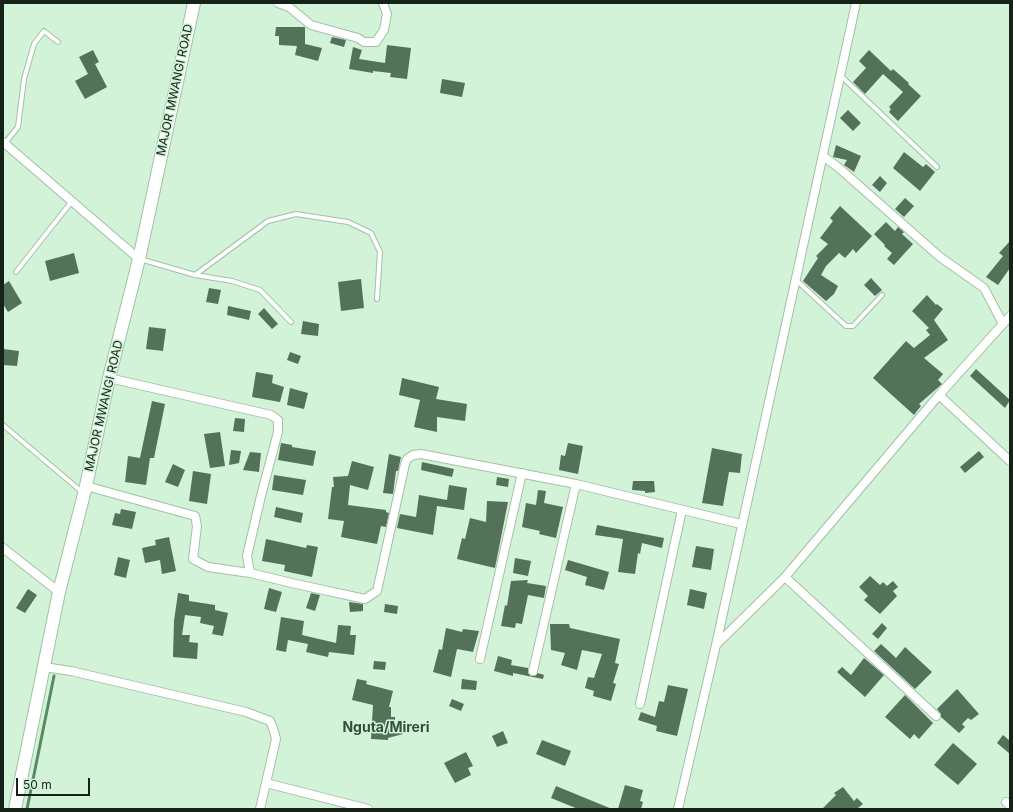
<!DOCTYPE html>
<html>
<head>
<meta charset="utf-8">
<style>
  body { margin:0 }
  #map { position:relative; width:1013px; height:812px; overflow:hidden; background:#d2f3d8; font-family:Inter,sans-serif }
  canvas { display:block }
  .frame { position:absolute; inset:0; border:4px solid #162218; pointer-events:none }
  .scale { position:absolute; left:16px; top:778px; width:74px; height:18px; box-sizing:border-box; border:2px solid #162218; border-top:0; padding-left:5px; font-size:12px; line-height:14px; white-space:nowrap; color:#162218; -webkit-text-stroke:3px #d2f3d8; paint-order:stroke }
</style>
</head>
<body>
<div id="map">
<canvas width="1013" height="812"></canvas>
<div class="frame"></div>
<div class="scale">50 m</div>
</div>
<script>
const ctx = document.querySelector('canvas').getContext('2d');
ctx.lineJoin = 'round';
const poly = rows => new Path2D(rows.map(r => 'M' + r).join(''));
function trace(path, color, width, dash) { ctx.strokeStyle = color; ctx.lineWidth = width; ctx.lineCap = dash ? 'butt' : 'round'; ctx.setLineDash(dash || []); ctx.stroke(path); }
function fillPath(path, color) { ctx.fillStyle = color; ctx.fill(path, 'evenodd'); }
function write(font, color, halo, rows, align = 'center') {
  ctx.font = font + ' Inter,sans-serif'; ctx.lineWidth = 3; ctx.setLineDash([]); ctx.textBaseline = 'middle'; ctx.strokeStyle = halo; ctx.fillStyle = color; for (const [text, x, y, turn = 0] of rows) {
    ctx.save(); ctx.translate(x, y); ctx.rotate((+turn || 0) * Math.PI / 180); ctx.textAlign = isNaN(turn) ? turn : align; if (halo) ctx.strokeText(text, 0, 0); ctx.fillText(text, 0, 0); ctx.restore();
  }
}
trace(poly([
  [27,809,54,676]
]), '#5a8a65', 3);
fillPath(poly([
  [276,27,305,27,305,44,322,48,318,61,295,55,297,46,279,45,279,36,275,36],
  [332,37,346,40,344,47,330,43],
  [387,45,411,48,407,79,390,77,391,73,373,71,373,73,349,69,353,47,362,50,359,59,385,63],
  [93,50,99,62,95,64,107,87,85,99,75,81,88,74,79,57],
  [869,50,891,71,893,69,909,83,908,84,921,96,898,121,889,112,891,109,889,107,903,92,883,74,865,94,853,82,866,68,859,61],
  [442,79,465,83,462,97,440,93],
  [848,110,861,123,853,131,840,118],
  [836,145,861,156,854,172,844,165,847,160,833,157],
  [904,152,923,167,926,164,935,172,920,191,893,168],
  [880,176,887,183,880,192,872,185],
  [905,198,914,206,904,217,895,209],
  [840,206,872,236,856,253,853,249,845,258,839,253,826,266,821,275,838,286,834,294,826,301,803,281,818,258,816,256,828,244,820,238,833,221,830,218],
  [886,222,895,231,898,227,904,232,902,234,913,244,894,265,887,259,892,253,884,246,885,245,874,234],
  [1010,241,1010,268,998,285,986,277,1003,256,999,253],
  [74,253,79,273,50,281,45,261],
  [871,278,882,290,875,296,864,285],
  [361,279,364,308,341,311,338,282],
  [9,281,22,303,8,312,3,304,3,285],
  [209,288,221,290,218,304,206,302],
  [927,295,936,305,937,304,943,309,934,320,948,340,924,358,943,374,938,380,942,384,919,404,921,406,914,415,873,378,906,341,914,348,930,335,926,330,929,328,912,311],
  [228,306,251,311,249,320,227,315],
  [264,308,278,324,272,329,258,314],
  [303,321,319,324,318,336,301,334],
  [149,327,166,329,163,351,146,349],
  [3,349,19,351,17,366,3,365],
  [290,352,301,356,298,364,287,360],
  [976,369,1010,400,1005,408,970,376],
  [256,372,273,375,272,383,284,387,280,402,252,397],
  [402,378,439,387,436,399,467,404,465,421,437,417,437,432,414,427,420,400,399,395],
  [290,388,308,393,304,409,287,405],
  [152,401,165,404,154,458,150,458,146,485,125,482,128,456,140,458],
  [235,418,245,419,244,432,233,431],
  [220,432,225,466,210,468,204,434],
  [281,443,292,445,292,447,316,451,313,466,278,460],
  [568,443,583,446,578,474,559,470,561,455,565,456],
  [712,448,742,454,740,473,729,472,723,506,702,503],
  [231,450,241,451,239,463,229,465],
  [979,451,984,457,965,473,960,467],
  [250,452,261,453,259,472,243,470],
  [389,454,401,457,398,471,396,471,393,494,383,493],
  [352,461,374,467,368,490,350,485,348,505,386,510,386,512,389,513,386,527,381,526,377,544,341,537,344,521,328,519,332,487,334,487,333,477,348,476],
  [422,462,454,469,452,477,421,470],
  [173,464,185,470,178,487,165,482],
  [193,471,211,474,207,504,189,501],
  [274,475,306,480,303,495,272,490],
  [497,477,509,479,508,487,496,485],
  [633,481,654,481,655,492,645,493,645,491,632,490],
  [449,485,467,488,464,510,437,506,433,535,397,528,400,514,416,517,419,495,447,500],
  [538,490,546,491,544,503,563,507,556,538,539,534,540,531,522,527,526,503,536,505],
  [487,501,508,502,495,568,457,559,462,538,465,539,470,518,486,522],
  [276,507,303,513,301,523,274,517],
  [121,509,136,512,132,529,112,525,115,513,120,514],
  [597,525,664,538,662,548,642,543,640,554,638,553,635,574,618,572,623,539,595,535],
  [169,537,176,571,162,574,160,560,145,563,142,548,156,545,155,540],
  [266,539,306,548,307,545,318,547,312,577,284,571,285,565,262,561],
  [696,546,714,549,711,570,692,567],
  [118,557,130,560,126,578,114,575],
  [515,558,531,561,528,576,513,573],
  [568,560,609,572,604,590,585,585,587,577,565,570],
  [870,576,880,585,883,582,887,586,893,581,898,587,893,591,897,596,880,614,864,600,868,596,859,587],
  [528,580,527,583,546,586,544,598,528,595,522,624,516,623,515,628,501,626,505,605,507,606,511,581],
  [269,588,282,592,276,612,264,609],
  [28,589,37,595,25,613,16,608],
  [690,589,707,593,704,609,687,605],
  [178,593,189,595,189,601,215,605,215,610,228,613,223,636,212,634,214,626,200,623,201,617,185,615,182,635,190,635,189,642,198,643,197,659,173,657,174,621],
  [311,593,320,595,315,611,306,608],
  [349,602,363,604,363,611,350,612],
  [385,604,398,606,397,614,384,612],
  [281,617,304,621,302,635,336,643,338,625,351,626,350,635,356,635,354,655,329,652,328,657,306,652,308,644,288,640,286,652,276,650],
  [882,623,887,628,878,639,872,634],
  [550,624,569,624,570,628,620,639,615,663,619,664,613,683,616,684,611,701,593,696,594,691,585,688,588,677,594,678,602,654,582,650,577,670,561,665,565,653,551,650],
  [446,628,462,632,463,629,479,631,473,652,457,649,451,677,433,672,439,649,442,650],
  [881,644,896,658,905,647,932,672,915,689,874,651],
  [498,656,512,660,511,665,528,668,528,673,531,676,535,676,538,673,544,675,543,679,513,673,513,676,494,671],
  [864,658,884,675,865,697,837,672,842,667,851,675],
  [374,661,386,662,385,670,373,669],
  [357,679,367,681,366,684,393,691,389,707,391,707,391,717,395,717,395,727,401,726,403,734,388,738,388,740,371,739,373,705,352,700],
  [462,679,477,681,476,690,461,689],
  [668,685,688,689,677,736,656,731,657,726,638,720,641,712,655,717,659,701,664,702],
  [957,689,979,714,971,720,968,718,962,724,965,727,959,733,941,717,941,714,937,709],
  [905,695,933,723,919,739,914,734,910,739,885,717],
  [452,699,464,704,461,711,449,706],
  [503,731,508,743,497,747,492,736],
  [1003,735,1010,741,1010,754,997,743],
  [542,740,571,751,565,766,536,754],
  [953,743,977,764,958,785,934,765],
  [466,752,473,766,468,768,471,775,455,783,444,763],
  [625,785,643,790,640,801,643,802,641,809,618,809],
  [556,786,612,809,578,809,551,798],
  [843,787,854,801,857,798,863,804,858,808,860,809,822,809,836,795,834,793]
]), '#54715a');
const lane = poly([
  [841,76,937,167],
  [5,143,18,127,24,79,34,44,44,31,58,42],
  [140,259,195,275,268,221,296,214,348,222,371,233,380,252,377,299],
  [16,272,72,201],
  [195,275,232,281,260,290,291,322],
  [796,280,846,326,853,326,882,295],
  [3,425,82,492]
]);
const street = poly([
  [278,3,289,7,311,25,358,38,364,42,376,42,384,30,387,14,383,3],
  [3,142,139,259],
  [823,156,839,168,940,257,984,288,1003,324],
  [109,378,271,415,278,420,278,432,261,496,247,556,250,573,296,584,365,599,377,591,405,464,407,459,413,455,421,454,576,484,741,524],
  [939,395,1010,461],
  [86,486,195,516,197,526,193,559,208,567,250,573],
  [3,548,59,592],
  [785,577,936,716],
  [716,645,785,577,939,395,1010,316],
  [480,659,522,473],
  [44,667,71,671,246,712,270,721,273,728,276,739,260,809],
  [533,671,576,484],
  [640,704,682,510],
  [266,783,368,809],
  [1006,802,1010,806],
  [678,809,716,645,856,3]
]);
const secondary = poly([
  [15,809,59,592,86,486,109,378,139,259,194,3]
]);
trace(lane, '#a1c1a7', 6);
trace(street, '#a1c1a7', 10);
trace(secondary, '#a1c1a7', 14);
trace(lane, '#fff', 4);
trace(street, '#fff', 8);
trace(secondary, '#fff', 12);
write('12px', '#162218', '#d2f3d8', [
  ["MAJOR MWANGI ROAD",175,90,-78],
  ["MAJOR MWANGI ROAD",104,406,-77]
]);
write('bold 14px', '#334f3a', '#d2f3d8', [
  ["Nguta/Mireri",386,728]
]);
</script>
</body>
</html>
